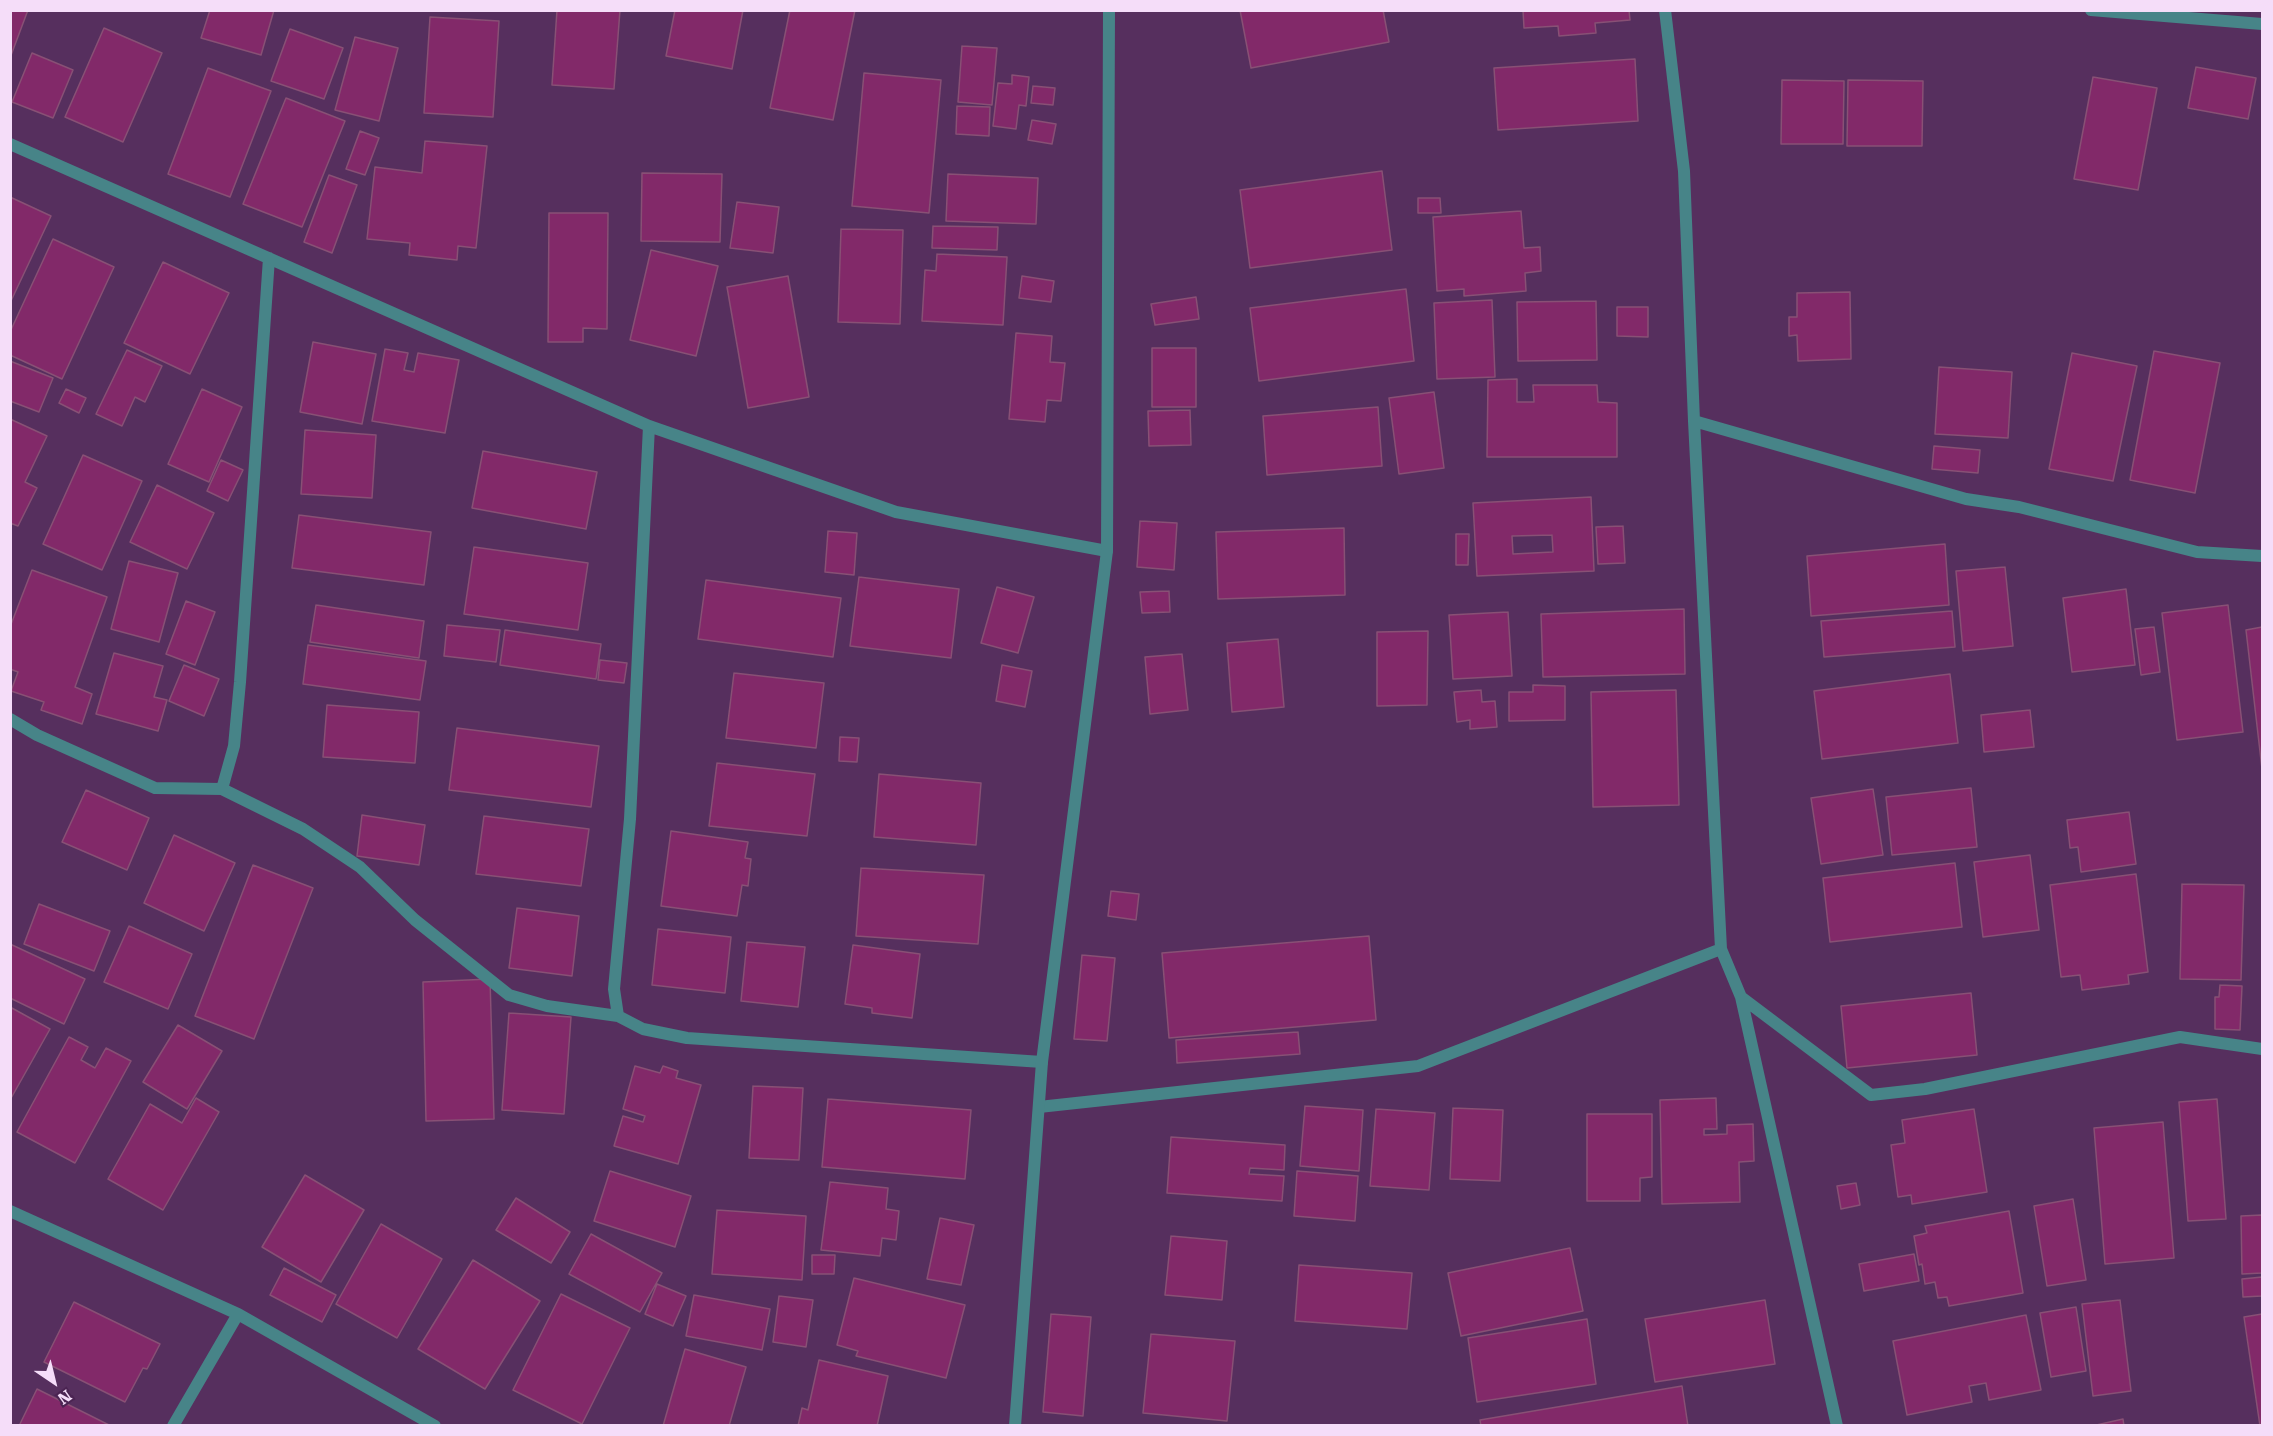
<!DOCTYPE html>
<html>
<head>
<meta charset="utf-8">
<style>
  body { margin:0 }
  #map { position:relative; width:2273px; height:1436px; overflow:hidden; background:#562f5e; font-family:"Roboto Serif",serif }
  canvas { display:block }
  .frame { position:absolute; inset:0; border:12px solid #f5ddf9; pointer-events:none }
  .north { position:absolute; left:24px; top:1352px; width:60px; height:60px; -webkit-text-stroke:4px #4b2452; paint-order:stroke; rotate:145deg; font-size:16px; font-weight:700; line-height:24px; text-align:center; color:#f5ddf9 }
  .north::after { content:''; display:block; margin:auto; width:21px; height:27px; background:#f5ddf9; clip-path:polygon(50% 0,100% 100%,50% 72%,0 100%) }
</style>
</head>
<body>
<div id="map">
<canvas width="2273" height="1436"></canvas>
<div class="frame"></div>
<div class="north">N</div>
</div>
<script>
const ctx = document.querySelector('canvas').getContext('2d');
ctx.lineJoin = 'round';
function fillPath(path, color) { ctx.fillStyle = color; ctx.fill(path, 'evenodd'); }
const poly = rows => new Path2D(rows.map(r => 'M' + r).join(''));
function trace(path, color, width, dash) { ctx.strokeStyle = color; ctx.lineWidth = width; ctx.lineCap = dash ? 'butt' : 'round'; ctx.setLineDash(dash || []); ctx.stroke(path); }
const building = poly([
  [10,10,28,10,10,58,10,10],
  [210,10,274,10,261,55,201,38,210,10],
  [557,10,620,10,614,89,552,85,557,10],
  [675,10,743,10,732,69,666,56,675,10],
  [790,10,855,10,833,120,770,108,790,10],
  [1240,10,1383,10,1389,42,1251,68,1240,10],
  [1523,10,1629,10,1630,20,1595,23,1596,33,1559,36,1558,26,1524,28,1523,10],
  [430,17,499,21,493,117,424,113,430,17],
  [104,28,162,53,123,142,65,117,104,28],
  [290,29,343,48,324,99,271,81,290,29],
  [355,37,398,48,379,121,335,110,355,37],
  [962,46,997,48,992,105,958,102,962,46],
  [32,53,73,70,53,118,12,102,32,53],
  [1635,59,1638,121,1498,130,1494,68,1635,59],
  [2196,67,2256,78,2248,119,2188,108,2196,67],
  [208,68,271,91,230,197,168,174,208,68],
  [864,73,941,80,929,213,852,206,864,73],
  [1012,75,1029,77,1026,106,1019,105,1016,129,993,126,998,83,1012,84,1012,75],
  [2093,77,2157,88,2138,190,2074,179,2093,77],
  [1782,80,1844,81,1843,144,1781,144,1782,80],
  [1848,80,1923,81,1922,146,1847,146,1848,80],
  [1033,86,1055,88,1053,105,1031,103,1033,86],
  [286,98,345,121,302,227,243,204,286,98],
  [957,106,990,107,989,136,956,134,957,106],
  [1032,120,1056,124,1052,144,1028,140,1032,120],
  [360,131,379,138,365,175,346,169,360,131],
  [425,141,487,146,476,248,458,246,457,260,409,255,410,243,367,239,375,167,422,173,425,141],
  [1382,171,1392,250,1250,268,1240,190,1382,171],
  [642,173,722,174,720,242,641,241,642,173],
  [948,174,1038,178,1036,224,946,221,948,174],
  [329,175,357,185,332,253,304,242,329,175],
  [10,197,51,216,10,303,10,197],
  [1418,198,1440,198,1441,213,1418,213,1418,198],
  [737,202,779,207,773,253,730,248,737,202],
  [1521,211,1524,248,1540,247,1541,271,1525,273,1526,291,1464,296,1464,289,1437,291,1433,217,1521,211],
  [549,213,608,213,607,329,583,328,583,342,548,342,549,213],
  [933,226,998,227,997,250,932,248,933,226],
  [841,229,903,230,900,324,838,322,841,229],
  [53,239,114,267,62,379,10,355,10,332,53,239],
  [651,250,718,266,696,356,630,340,651,250],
  [937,254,1007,257,1003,325,922,321,925,270,936,271,937,254],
  [163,262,229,293,190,374,124,343,163,262],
  [788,276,809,397,748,408,727,287,788,276],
  [1022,276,1054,281,1051,302,1019,298,1022,276],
  [1406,289,1414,361,1259,381,1250,308,1406,289],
  [1850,292,1851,359,1798,361,1797,335,1789,336,1789,317,1797,317,1797,293,1850,292],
  [1196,297,1199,319,1155,325,1151,304,1196,297],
  [1492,300,1495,377,1437,379,1434,303,1492,300],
  [1596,301,1597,360,1518,361,1517,302,1596,301],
  [1617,307,1648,307,1648,337,1617,336,1617,307],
  [1016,333,1052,336,1050,362,1065,363,1061,401,1047,400,1045,422,1009,419,1016,333],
  [313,342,376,354,362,424,300,412,313,342],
  [1152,348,1196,348,1196,407,1152,407,1152,348],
  [385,349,408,353,404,370,414,372,418,353,459,360,445,433,372,421,385,349],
  [127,350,162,366,145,402,135,397,122,426,96,414,127,350],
  [2154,351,2220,363,2195,493,2130,480,2154,351],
  [2072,353,2137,366,2113,481,2049,469,2072,353],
  [10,361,53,378,39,412,10,401,10,361],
  [1939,367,2012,372,2008,438,1935,434,1939,367],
  [1517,379,1517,402,1534,402,1533,385,1597,385,1598,402,1617,403,1617,457,1487,457,1488,380,1517,379],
  [66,389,86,398,79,413,59,403,66,389],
  [202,389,242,407,209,482,168,464,202,389],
  [1434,392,1444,468,1399,474,1389,398,1434,392],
  [1378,407,1382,466,1267,475,1263,416,1378,407],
  [1190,410,1191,445,1149,446,1148,411,1190,410],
  [10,419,47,436,25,482,37,488,18,526,10,523,10,419],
  [305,430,376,435,372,498,301,494,305,430],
  [1934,446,1980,450,1978,473,1932,469,1934,446],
  [483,451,597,472,586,529,472,508,483,451],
  [83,455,142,481,102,570,43,544,83,455],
  [221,460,243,470,228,501,207,491,221,460],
  [157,485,214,513,187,569,130,542,157,485],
  [1591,497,1594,571,1477,576,1473,503,1591,497],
  [1552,535,1553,552,1513,554,1512,536,1552,535],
  [299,515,431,532,424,585,292,568,299,515],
  [1140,521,1177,523,1174,570,1137,567,1140,521],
  [1623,526,1625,563,1598,564,1596,527,1623,526],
  [1344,528,1345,595,1218,599,1216,532,1344,528],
  [828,531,857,533,854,575,825,572,828,531],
  [1456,534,1469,534,1468,565,1456,565,1456,534],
  [1945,544,1949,605,1811,616,1807,556,1945,544],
  [474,547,588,563,578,630,464,614,474,547],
  [129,561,178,573,159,642,111,629,129,561],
  [2005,567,2013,646,1963,651,1956,571,2005,567],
  [32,570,107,597,75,687,92,694,82,724,41,710,44,702,11,691,18,672,10,669,10,627,32,570],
  [859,577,959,589,951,658,850,646,859,577],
  [706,580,841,598,833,657,698,639,706,580],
  [997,587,1034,597,1018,653,981,643,997,587],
  [2126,589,2135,665,2072,672,2063,598,2126,589],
  [1169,591,1170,612,1142,613,1140,592,1169,591],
  [186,601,215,612,195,665,166,654,186,601],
  [316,605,424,621,419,658,310,642,316,605],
  [2228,605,2243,732,2177,740,2162,613,2228,605],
  [1684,609,1685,674,1543,677,1541,614,1684,609],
  [1952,611,1955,647,1824,657,1821,621,1952,611],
  [1508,612,1512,676,1453,679,1449,615,1508,612],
  [447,625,500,630,496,662,444,656,447,625],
  [2154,627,2160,672,2141,675,2135,629,2154,627],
  [2262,627,2262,769,2246,630,2262,627],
  [505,630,601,644,596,679,500,665,505,630],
  [1428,631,1427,705,1377,706,1377,632,1428,631],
  [1278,639,1284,707,1232,712,1227,643,1278,639],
  [308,645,426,661,420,700,303,684,308,645],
  [114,653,163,666,154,697,167,700,158,731,96,714,114,653],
  [1182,654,1188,710,1150,714,1145,657,1182,654],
  [600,660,627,663,624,683,598,680,600,660],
  [184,665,219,679,204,716,169,701,184,665],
  [1002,665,1032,671,1025,707,996,701,1002,665],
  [734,673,824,683,816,748,726,738,734,673],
  [1950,674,1958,743,1822,759,1814,691,1950,674],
  [1533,685,1565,686,1565,720,1509,721,1509,692,1533,692,1533,685],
  [1481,690,1482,702,1495,701,1497,727,1470,729,1470,720,1457,722,1454,692,1481,690],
  [1676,690,1679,805,1593,807,1591,692,1676,690],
  [327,705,419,712,415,763,323,757,327,705],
  [2030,710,2034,747,1984,752,1981,715,2030,710],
  [457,728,599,746,591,807,449,790,457,728],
  [840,737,859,738,857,762,839,761,840,737],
  [717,763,815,774,807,836,709,826,717,763],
  [879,774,981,783,976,845,874,837,879,774],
  [1971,788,1977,847,1892,855,1886,797,1971,788],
  [1873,789,1883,855,1821,864,1811,798,1873,789],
  [86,790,149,818,127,870,62,842,86,790],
  [2129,812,2136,864,2081,872,2078,847,2070,848,2067,820,2129,812],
  [362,815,425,825,419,865,357,856,362,815],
  [484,816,589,829,581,886,476,874,484,816],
  [671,831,748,842,745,858,751,859,748,886,742,885,737,916,661,906,671,831],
  [174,835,235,863,204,931,144,903,174,835],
  [2030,855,2039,930,1983,937,1974,862,2030,855],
  [1955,863,1962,927,1830,942,1823,878,1955,863],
  [253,865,313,888,254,1039,195,1016,253,865],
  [861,868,984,875,978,944,856,936,861,868],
  [2136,874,2148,972,2128,975,2129,984,2082,990,2080,975,2061,977,2050,885,2136,874],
  [2182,884,2244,885,2241,980,2180,979,2182,884],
  [1111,891,1139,894,1136,920,1108,916,1111,891],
  [39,904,110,931,94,971,24,944,39,904],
  [517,908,579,916,572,976,509,968,517,908],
  [129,926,192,954,168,1009,104,982,129,926],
  [658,929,731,937,725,993,652,985,658,929],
  [1369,936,1376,1020,1169,1038,1162,953,1369,936],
  [747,942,805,947,798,1007,741,1001,747,942],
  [10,944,85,979,64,1024,10,998,10,944],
  [853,945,920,954,912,1018,872,1013,872,1008,845,1004,853,945],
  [1082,955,1115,958,1107,1041,1074,1039,1082,955],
  [490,979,494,1119,426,1121,423,982,490,979],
  [2220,985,2242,986,2240,1030,2215,1029,2215,997,2219,997,2220,985],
  [1971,993,1977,1055,1847,1068,1841,1006,1971,993],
  [10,1007,50,1029,10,1100,10,1007],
  [509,1013,571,1017,564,1114,502,1110,509,1013],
  [178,1025,222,1051,187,1109,143,1082,178,1025],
  [1298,1032,1300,1054,1177,1063,1176,1040,1298,1032],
  [69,1037,88,1047,81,1060,95,1068,106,1048,131,1061,75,1163,17,1132,69,1037],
  [635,1066,660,1073,663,1066,678,1071,676,1078,701,1085,678,1164,614,1146,623,1116,643,1122,645,1116,623,1109,635,1066],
  [753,1086,803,1088,799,1160,749,1158,753,1086],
  [196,1098,219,1112,163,1210,108,1179,150,1104,182,1123,196,1098],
  [1716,1098,1717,1129,1704,1129,1704,1135,1727,1134,1727,1125,1753,1124,1754,1161,1739,1162,1740,1202,1662,1204,1660,1100,1716,1098],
  [828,1099,971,1110,965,1179,822,1167,828,1099],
  [2217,1099,2226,1219,2188,1221,2179,1102,2217,1099],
  [1305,1106,1363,1110,1359,1171,1300,1166,1305,1106],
  [1453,1108,1503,1110,1500,1181,1450,1179,1453,1108],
  [1376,1109,1435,1113,1429,1190,1370,1186,1376,1109],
  [1974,1109,1987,1192,1912,1204,1911,1195,1898,1197,1891,1145,1905,1143,1902,1120,1974,1109],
  [1587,1114,1652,1114,1652,1177,1640,1178,1640,1201,1587,1201,1587,1114],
  [2163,1122,2174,1258,2105,1264,2094,1128,2163,1122],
  [1171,1137,1285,1145,1284,1170,1250,1168,1249,1174,1284,1176,1282,1201,1167,1193,1171,1137],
  [610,1171,691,1196,675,1247,594,1221,610,1171],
  [1297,1171,1358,1176,1355,1221,1294,1216,1297,1171],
  [305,1175,364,1210,321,1282,262,1247,305,1175],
  [830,1182,888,1188,886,1209,899,1211,896,1240,882,1238,880,1256,821,1250,830,1182],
  [1856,1183,1860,1205,1841,1209,1837,1186,1856,1183],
  [516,1198,570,1232,551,1263,496,1230,516,1198],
  [2073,1199,2086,1280,2047,1286,2034,1206,2073,1199],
  [717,1210,806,1216,802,1280,712,1274,717,1210],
  [2009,1211,2023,1293,1949,1306,1947,1297,1938,1298,1935,1282,1925,1284,1922,1264,1919,1265,1914,1236,1927,1233,1925,1226,2009,1211],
  [2262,1215,2262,1273,2242,1274,2241,1216,2262,1215],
  [940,1218,974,1225,961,1285,927,1279,940,1218],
  [381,1224,442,1259,397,1338,336,1304,381,1224],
  [591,1234,662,1273,640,1312,569,1274,591,1234],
  [1171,1236,1227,1241,1222,1300,1165,1295,1171,1236],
  [1570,1248,1583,1311,1461,1336,1448,1273,1570,1248],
  [1914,1254,1919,1281,1864,1291,1859,1264,1914,1254],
  [812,1255,835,1255,834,1274,812,1274,812,1255],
  [473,1260,540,1301,485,1389,418,1349,473,1260],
  [1299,1265,1412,1273,1407,1329,1295,1321,1299,1265],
  [284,1268,336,1295,322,1322,270,1295,284,1268],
  [2262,1277,2262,1296,2243,1297,2242,1279,2262,1277],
  [854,1278,965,1305,946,1378,856,1356,858,1351,837,1345,854,1278],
  [657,1284,686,1296,673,1326,645,1314,657,1284],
  [561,1294,630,1328,582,1424,513,1390,561,1294],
  [694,1295,770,1309,762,1350,686,1336,694,1295],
  [779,1296,813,1300,806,1347,773,1342,779,1296],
  [1765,1300,1775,1364,1655,1382,1645,1319,1765,1300],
  [2120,1300,2131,1391,2093,1396,2082,1304,2120,1300],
  [74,1302,160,1344,147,1369,143,1368,125,1402,44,1362,74,1302],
  [2076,1307,2086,1371,2051,1377,2040,1313,2076,1307],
  [1051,1314,1091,1317,1083,1416,1043,1412,1051,1314],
  [2262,1314,2262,1426,2260,1426,2244,1317,2262,1314],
  [2026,1315,2041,1390,1989,1400,1986,1383,1969,1386,1972,1402,1907,1415,1893,1341,2026,1315],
  [1587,1319,1596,1384,1477,1402,1468,1338,1587,1319],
  [1151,1334,1235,1341,1227,1421,1143,1413,1151,1334],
  [685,1349,746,1367,729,1426,663,1426,685,1349],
  [819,1360,888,1376,877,1426,798,1426,802,1408,808,1410,819,1360],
  [1682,1386,1688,1426,1481,1426,1480,1420,1682,1386],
  [37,1389,109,1425,19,1426,37,1389],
  [2123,1419,2124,1426,2092,1426,2123,1419]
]);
fillPath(building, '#822969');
trace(building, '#885075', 1.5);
trace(poly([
  [1665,10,1684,171,1694,421,1721,949,1741,997,1837,1426],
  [2091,10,2262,24],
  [10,144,649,426,896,512,1107,551],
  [1694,421,1966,499,2019,507,2197,552,2262,556],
  [649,426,630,819,614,989,618,1016,643,1029,687,1038,1042,1062],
  [10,719,37,735,155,788,222,789,234,746,240,682,269,258],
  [222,789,303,829,360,867,415,920,509,995,547,1006,618,1016],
  [1741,997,1871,1095,1925,1089,2180,1037,2262,1049],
  [1039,1107,1418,1066,1721,949],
  [10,1211,238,1314,435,1426],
  [173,1426,238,1314]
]), '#478488', 12);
trace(poly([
  [1015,1426,1042,1062,1107,551,1109,10]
]), '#478488', 12);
</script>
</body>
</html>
